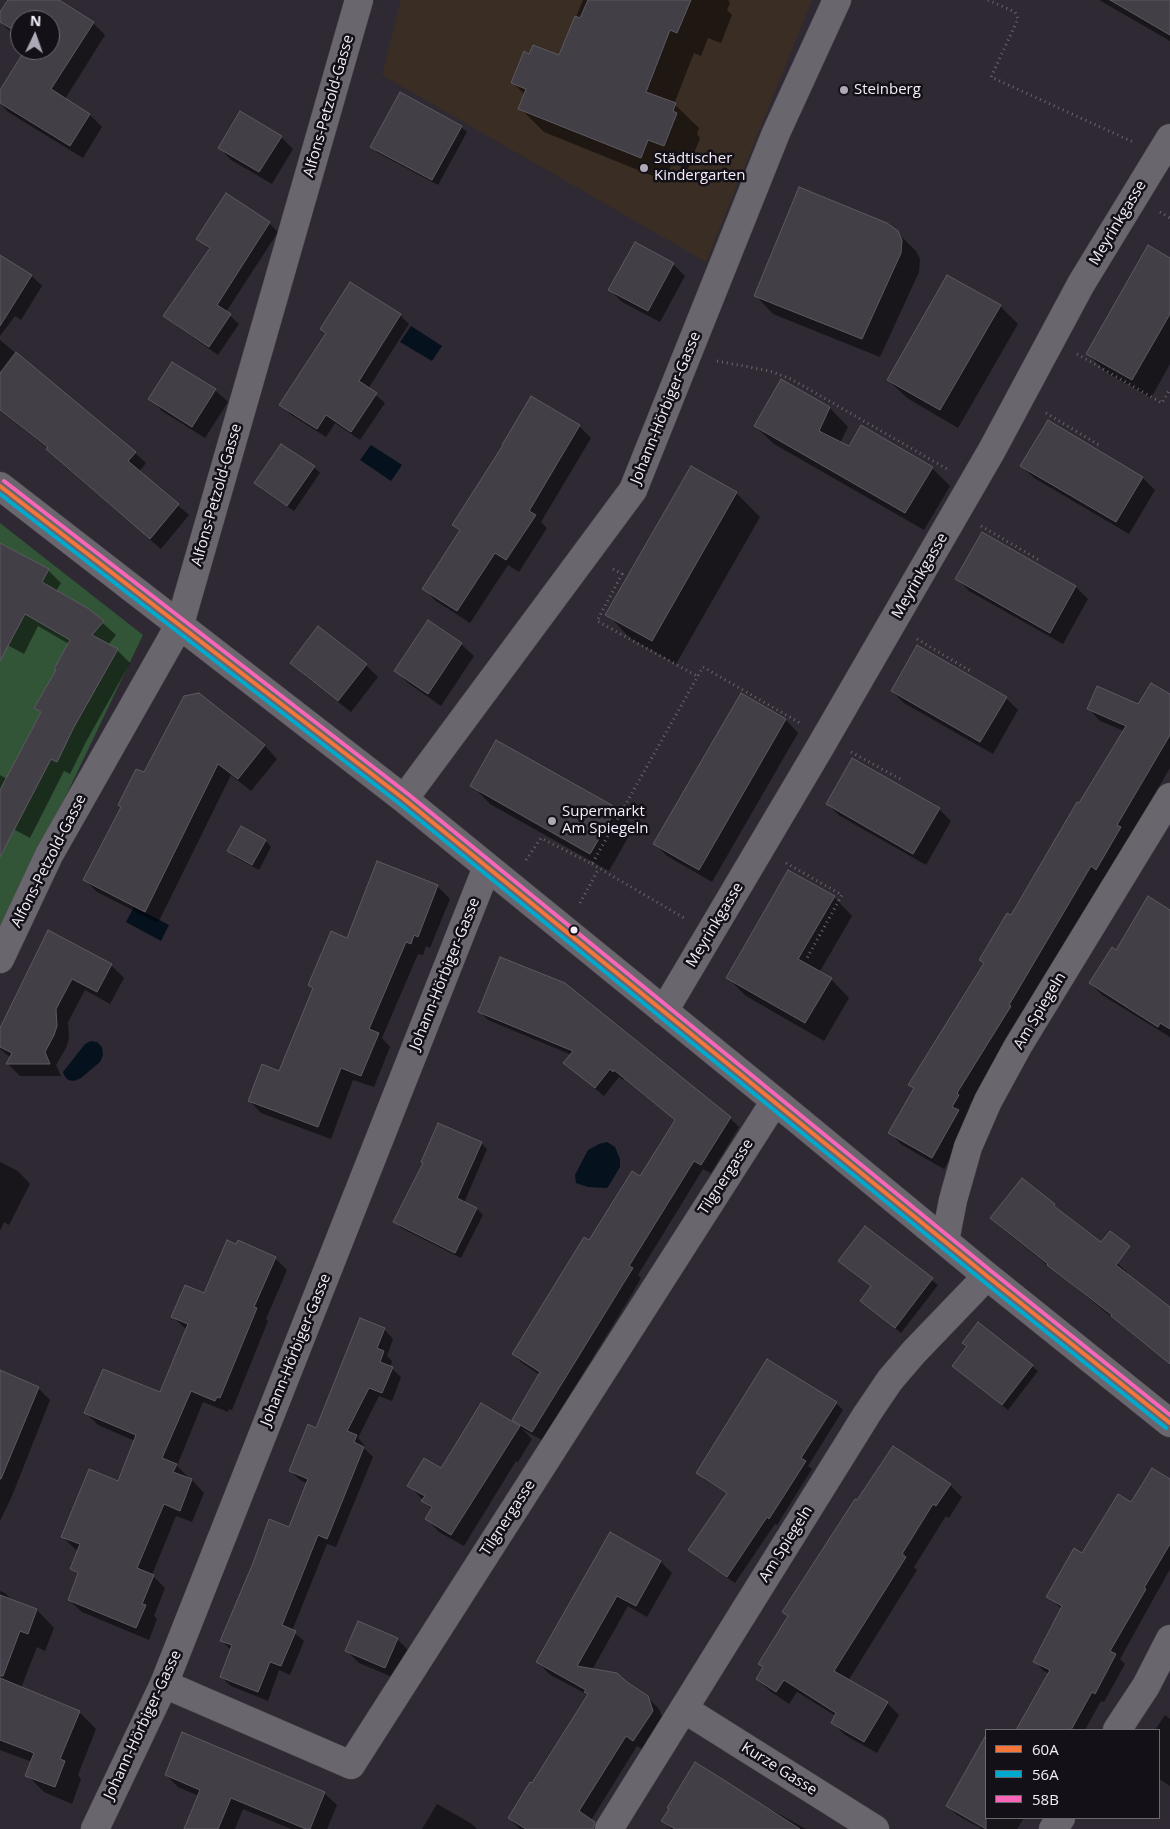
<!DOCTYPE html>
<html>
<head>
<meta charset="utf-8">
<style>
  body { margin:0 }
  #map { position:relative; width:1170px; height:1829px; overflow:hidden; background:#2e2933; font-family:"Open Sans",sans-serif }
  canvas { display:block }
  .legend { position:absolute; left:985px; top:1729px; width:175px; height:90px; box-sizing:border-box; background:#141018; border:1px solid #6d6972; margin:0; padding:6px 9px; list-style:none; font-size:15px; color:#f3eefa }
  .legend li { display:flex; align-items:center; gap:10px; height:25px }
  .legend b { width:25px; border:1px solid #6d6972 }
  .north { position:absolute; left:10px; top:10px; width:50px; height:50px; box-sizing:border-box; background:#141018; border:1px solid #6d6972; border-radius:50%; rotate:3deg; font-size:14px; font-weight:700; line-height:20px; text-align:center; color:#f3eefa }
  .north::after { content:''; display:block; margin:auto; width:18px; height:22px; background:#aea9b4; clip-path:polygon(50% 0,100% 100%,50% 72%,0 100%) }
</style>
</head>
<body>
<div id="map">
<canvas width="1170" height="1829"></canvas>
<ul class="legend">
<li><b style="height:6px;background:#f5763a"></b>60A</li>
<li><b style="height:6px;background:#00a9ce"></b>56A</li>
<li><b style="height:6px;background:#fa66b7"></b>58B</li>
</ul>
<div class="north">N</div>
</div>
<script>
const ctx = document.querySelector('canvas').getContext('2d');
ctx.lineJoin = 'round';
function fillPath(path, color) { ctx.fillStyle = color; ctx.fill(path, 'evenodd'); }
const poly = rows => new Path2D(rows.map(r => 'M' + r).join(''));
function trace(path, color, width, dash) { ctx.strokeStyle = color; ctx.lineWidth = width; ctx.lineCap = dash ? 'butt' : 'round'; ctx.setLineDash(dash || []); ctx.stroke(path); }
function write(font, color, halo, rows, align = 'center') {
  ctx.font = font + ' "Open Sans",sans-serif'; ctx.lineWidth = 5; ctx.setLineDash([]); ctx.textBaseline = 'middle'; ctx.strokeStyle = halo; ctx.fillStyle = color; for (const [text, x, y, turn = 0] of rows) {
    ctx.save(); ctx.translate(x, y); ctx.rotate((+turn || 0) * Math.PI / 180); ctx.textAlign = isNaN(turn) ? turn : align; if (halo) ctx.strokeText(text, 0, 0); ctx.fillText(text, 0, 0); ctx.restore();
  }
}
fillPath(poly([
  [401,0,812,0,706,262,382,75]
]), '#3a2d23');
fillPath(poly([
  [0,523,143,635,0,933]
]), '#315536');
fillPath(poly([
  [411,326,442,346,432,361,400,342],
  [371,445,402,465,391,481,360,460],
  [134,907,169,925,161,941,126,922],
  [91,1041,97,1042,102,1047,103,1055,100,1062,81,1078,74,1081,68,1080,64,1075,63,1072,85,1044],
  [607,1142,615,1147,620,1159,620,1167,608,1187,606,1188,588,1187,576,1183,575,1175,588,1150,599,1144]
]), '#05121e');
fillPath(poly([
  [9,0,57,0,93,23,105,35,65,99,90,115,102,127,83,158,8,112,0,103,0,93,27,50,50,50,50,20,20,20,20,38,10,31,0,22,0,15],
  [583,0,728,0,730,3,727,10,732,15,721,43,708,38,701,56,694,53,674,104,699,128,697,134,700,138,688,169,672,163,665,181,544,132,520,108,525,95,513,83,530,55,560,57],
  [1099,0,1170,0,1170,41],
  [461,127,467,132,438,185,378,153,372,147],
  [281,137,293,149,272,184,231,160,219,147],
  [226,195,269,223,278,232,226,312,239,324,218,355,174,324,165,316,210,250,197,238],
  [897,232,916,251,920,259,919,272,880,357,773,314,755,295],
  [0,256,32,276,42,286,21,320,15,316,0,336],
  [1170,259,1170,364,1151,398,1106,372,1087,353],
  [673,264,685,276,660,322,622,302,610,290],
  [1000,306,1018,324,958,428,907,398,888,380],
  [400,315,409,324,368,389,385,403,360,440,335,423,326,437,290,414,281,405,327,335,321,329],
  [0,340,135,453,146,463,139,472,189,515,161,549,58,460,48,448,0,411],
  [173,363,215,390,228,402,205,438,162,411,150,398],
  [782,381,830,408,848,427,840,443,849,448,932,468,950,486,924,530,774,444,755,426],
  [579,426,591,438,541,522,547,528,519,572,508,565,470,623,436,601,424,589,461,532,453,525,504,446],
  [1022,466,1143,478,1155,490,1129,534,1034,478],
  [314,467,320,473,294,511,261,489,256,483],
  [691,467,736,493,760,517,676,664,630,638,607,614],
  [983,534,1076,587,1088,599,1063,644,969,591,957,578],
  [0,545,48,570,61,583,56,591,88,610,116,635,108,645,117,650,130,663,87,740,70,774,64,771,30,838,6,825,0,837,0,775,7,779,42,714,36,708,57,671,69,644,38,626,24,654,0,641],
  [461,644,474,656,441,706,408,683,396,671],
  [291,663,366,665,378,677,351,712,304,675],
  [892,691,1006,698,1018,710,993,754,904,703],
  [741,694,786,720,798,733,712,882,667,856,655,844],
  [199,695,265,746,277,759,251,791,231,775,158,923,97,892,85,880,144,774],
  [1170,695,1170,768,1129,837,1132,840,1109,881,1104,877,1021,1018,1022,1019,969,1106,971,1108,965,1118,970,1124,944,1169,902,1145,890,1133,915,1089,910,1084,984,964,980,960,1011,917,1124,731,1100,721,1088,708,1139,706],
  [472,785,616,809,634,827,609,871,490,804],
  [827,804,939,809,951,821,926,865,840,816],
  [242,828,266,841,271,847,259,870,235,857,229,851],
  [437,886,450,899,430,948,426,946,423,955,418,954,382,1038,390,1047,374,1087,353,1080,331,1139,261,1113,249,1100,280,1073,314,989,310,985,347,939],
  [834,897,852,916,819,973,831,979,849,998,824,1041,746,996,727,977],
  [1170,911,1170,1037,1102,995,1090,983],
  [48,932,111,965,124,978,110,1004,85,990,68,1022,69,1039,66,1048,56,1065,61,1076,20,1076,8,1064,11,1058,0,1049,0,1030],
  [500,958,730,1118,739,1127,711,1173,703,1169,638,1275,641,1278,632,1294,542,1440,522,1429,532,1439,518,1462,516,1461,464,1546,439,1532,427,1519,432,1510,409,1485,442,1469,481,1404,520,1427,514,1420,540,1375,522,1363,513,1354,641,1178,676,1121,624,1079,623,1080,619,1077,604,1096,565,1063,572,1055,488,1020,479,1011],
  [481,1143,487,1149,464,1203,477,1209,483,1215,461,1258,401,1228,395,1222],
  [0,1162,18,1171,30,1184,9,1225,4,1222,0,1231],
  [1054,1205,1128,1273,1121,1285,1170,1322,1170,1364,1004,1230,992,1218],
  [865,1228,938,1285,901,1333,861,1301,872,1287,840,1261],
  [275,1258,287,1270,266,1319,268,1321,232,1410,229,1409,228,1412,203,1402,177,1466,188,1477,188,1479,192,1480,204,1493,192,1522,176,1516,152,1575,165,1588,154,1616,157,1619,149,1640,82,1612,69,1600,79,1576,71,1569,79,1551,75,1549,63,1537,119,1482,135,1441,98,1425,86,1413,161,1394,187,1330,173,1317,204,1294],
  [979,1324,1038,1371,1008,1410,959,1371],
  [384,1329,393,1339,387,1356,392,1361,390,1367,401,1377,392,1401,379,1396,358,1438,365,1446,364,1448,373,1457,336,1547,327,1544,292,1631,304,1641,290,1675,279,1670,268,1701,231,1686,221,1677,231,1650,221,1640,290,1529,308,1484,300,1480,290,1471],
  [0,1372,38,1388,50,1400,12,1496,0,1521],
  [836,1403,843,1410,808,1466,812,1469,777,1525,775,1524,735,1583,697,1557,690,1550,728,1494,705,1480,698,1473],
  [1170,1480,1170,1569,1120,1659,1125,1664,1104,1702,1101,1701,1085,1730,1018,1730,1049,1674,1044,1671,1034,1661,1062,1609,1047,1596,1083,1555,1131,1504],
  [950,1485,962,1497,949,1518,946,1516,914,1567,917,1570,848,1681,887,1703,899,1715,877,1753,845,1735,832,1722,836,1716,797,1692,789,1704,770,1691,757,1679,764,1668,760,1664,789,1618,784,1612],
  [611,1534,661,1562,672,1573,647,1617,628,1606,592,1670,647,1697,659,1709,664,1722,645,1751,637,1746,590,1822,594,1827,593,1829,520,1829,509,1818,532,1785,588,1695,549,1674,538,1662],
  [0,1591,5,1593,14,1602,37,1610,54,1628,45,1651,37,1647,21,1688,79,1712,96,1729,78,1775,81,1779,72,1804,44,1792,27,1775,32,1762,0,1750],
  [397,1639,409,1651,397,1679,359,1663,347,1651],
  [1165,1715,1170,1719,1170,1786,1159,1779,1159,1730,1155,1730],
  [973,1762,986,1769,986,1818,1024,1818,1017,1829,982,1829,957,1815,948,1806],
  [166,1775,324,1793,337,1805,327,1829,291,1829,243,1809,235,1829,185,1829,199,1796,178,1787],
  [437,1804,472,1824,477,1829,422,1829],
  [770,1809,806,1829,671,1829,663,1821,769,1811]
]), '#0007');
const building = poly([
  [8,0,59,0,94,22,51,89,90,114,70,146,0,103,0,90,25,50,50,50,50,20,20,20,20,34,0,22,0,12,8,0],
  [588,0,691,0,677,33,670,30,646,92,676,103,673,111,677,113,664,146,648,140,641,158,518,109,526,89,511,83,524,51,529,54,533,45,559,55,575,16,580,18,588,0],
  [1110,0,1170,0,1170,35,1110,0],
  [400,92,462,126,432,180,370,147,400,92],
  [240,111,282,136,259,172,218,148,240,111],
  [799,187,887,223,898,231,902,240,901,253,862,339,754,296,799,187],
  [226,193,270,222,217,305,231,314,209,347,163,316,210,248,196,239,226,193],
  [635,242,674,263,648,311,608,290,635,242],
  [1148,245,1170,258,1170,314,1132,380,1086,354,1148,245],
  [0,255,32,275,0,326,0,255],
  [947,275,1001,305,940,410,887,380,947,275],
  [350,282,401,314,359,381,377,393,351,432,326,415,317,429,279,405,326,333,320,329,350,282],
  [16,352,136,452,128,461,179,504,150,539,46,449,48,447,0,410,0,373,16,352],
  [172,362,216,389,192,427,148,399,172,362],
  [781,379,830,407,819,431,849,446,861,425,933,467,905,513,754,426,781,379],
  [531,396,580,425,529,511,536,515,506,560,495,553,457,611,422,589,460,530,452,525,503,445,502,445,531,396],
  [1048,420,1143,477,1116,522,1020,466,1048,420],
  [281,444,315,466,287,506,254,483,281,444],
  [691,466,737,492,652,641,605,615,691,466],
  [982,532,1076,586,1050,633,955,579,982,532],
  [0,543,49,569,42,582,89,609,104,621,92,635,118,649,74,727,57,762,51,759,0,857,0,790,41,712,34,708,56,670,54,669,70,640,25,614,0,661,0,543],
  [428,620,462,643,428,694,394,671,428,620],
  [318,626,367,664,338,701,290,663,318,626],
  [917,645,1007,697,980,742,891,691,917,645],
  [1151,683,1170,694,1170,735,1117,825,1121,827,1096,870,1091,866,1009,1005,1011,1006,957,1093,959,1095,952,1107,959,1110,932,1158,888,1133,914,1088,908,1085,984,963,979,960,1007,913,1011,915,1077,802,1079,803,1126,726,1087,709,1097,686,1138,704,1151,683],
  [199,693,265,745,238,779,218,764,145,912,83,880,121,807,118,805,136,769,144,772,184,696,199,693],
  [741,693,786,719,699,870,653,844,741,693],
  [496,740,617,808,590,854,470,786,496,740],
  [852,758,940,808,913,854,826,804,852,758],
  [241,826,266,840,252,865,227,851,241,826],
  [377,861,438,885,418,937,414,935,411,944,406,942,369,1029,379,1033,361,1076,341,1068,318,1127,248,1101,262,1064,279,1071,313,988,308,985,331,931,347,938,377,861],
  [788,870,835,896,798,959,832,978,805,1023,726,978,788,870],
  [1148,896,1170,910,1170,1029,1160,1023,1158,1027,1089,983,1112,947,1116,950,1148,896],
  [48,930,112,964,97,992,72,979,56,1009,57,1026,54,1035,45,1052,50,1064,6,1064,12,1053,0,1047,0,1028,48,930],
  [500,957,565,983,731,1117,701,1165,694,1161,629,1266,633,1268,623,1284,532,1432,512,1420,540,1372,512,1354,584,1237,589,1240,632,1171,640,1176,675,1120,614,1070,613,1072,610,1069,595,1088,563,1063,573,1051,478,1012,500,957],
  [438,1123,482,1142,457,1198,477,1208,455,1253,393,1222,423,1163,421,1162,438,1123],
  [1022,1178,1055,1204,1054,1206,1101,1242,1110,1231,1130,1246,1116,1265,1170,1307,1170,1364,1111,1316,1112,1315,1047,1265,1048,1264,990,1218,1022,1178],
  [865,1226,933,1278,895,1328,860,1301,871,1286,838,1261,865,1226],
  [227,1240,236,1244,238,1240,276,1257,254,1307,257,1308,220,1398,217,1397,215,1401,191,1391,162,1458,177,1464,173,1472,192,1479,180,1511,164,1504,137,1568,154,1575,142,1604,146,1605,136,1628,68,1600,78,1573,70,1569,80,1544,61,1537,89,1469,118,1481,136,1435,84,1413,103,1369,160,1392,188,1324,171,1317,185,1285,204,1293,227,1240],
  [360,1318,385,1328,377,1348,384,1351,380,1362,393,1367,382,1393,369,1388,347,1431,357,1435,354,1442,364,1447,327,1539,318,1535,282,1625,296,1631,281,1666,270,1662,258,1692,220,1677,232,1645,220,1641,253,1563,269,1519,289,1527,308,1479,289,1471,308,1424,316,1428,360,1318],
  [978,1322,1033,1365,1002,1405,952,1366,967,1346,962,1343,978,1322],
  [767,1359,837,1402,801,1458,806,1461,769,1519,767,1517,727,1577,688,1550,727,1493,696,1473,767,1359],
  [0,1370,39,1387,1,1479,0,1479,0,1370],
  [481,1403,520,1426,451,1535,425,1519,432,1507,421,1501,425,1496,407,1486,424,1458,441,1468,481,1403],
  [893,1446,951,1484,936,1506,933,1504,902,1554,906,1557,834,1671,888,1702,864,1742,831,1723,836,1713,784,1680,776,1692,756,1679,763,1667,758,1664,788,1616,782,1612,855,1499,857,1500,893,1446],
  [1152,1468,1170,1479,1170,1544,1144,1588,1146,1589,1110,1651,1116,1654,1095,1694,1092,1692,1071,1730,1016,1730,1050,1670,1033,1662,1062,1606,1046,1597,1074,1548,1082,1553,1118,1494,1131,1502,1152,1468],
  [610,1532,661,1561,636,1606,617,1596,577,1666,617,1673,627,1682,648,1696,653,1711,633,1741,626,1736,579,1811,595,1822,593,1829,526,1829,508,1818,530,1782,532,1783,588,1694,584,1692,586,1690,536,1662,610,1532],
  [0,1595,37,1609,28,1634,20,1631,3,1676,0,1676,0,1595],
  [358,1621,398,1638,385,1668,345,1651,358,1621],
  [0,1678,80,1711,60,1759,65,1761,55,1787,25,1776,34,1753,0,1740,0,1678],
  [182,1732,325,1792,310,1829,306,1829,231,1798,218,1829,184,1829,200,1790,165,1775,182,1732],
  [986,1735,986,1829,946,1806,986,1735],
  [695,1762,727,1782,800,1829,675,1829,661,1821,669,1809,667,1808,695,1762]
]);
fillPath(building, '#433f47');
trace(building, '#5d5962', 1);
const minor = poly([
  [0,486,404,799,775,1101,987,1276,1170,1423],
  [404,799,633,490,776,133,837,0],
  [0,959,49,855,180,624,359,0],
  [664,1011,819,749,992,450,1081,284,1170,138],
  [945,1241,953,1200,968,1147,988,1101,1018,1046,1170,797],
  [164,1684,351,1765,775,1101],
  [684,1709,875,1829],
  [1117,1730,1146,1686,1170,1639],
  [95,1829,164,1684,487,867],
  [609,1829,867,1414,890,1380,914,1352,987,1276],
  [1053,1829,1061,1818]
]);
trace(minor, '#4b4750', 29);
trace(poly([
  [988,0,1015,12,1018,19,991,77,1133,142],
  [1160,212,1170,218],
  [1077,354,1162,403,1170,389],
  [717,361,770,371,791,379,947,469],
  [1046,413,1099,445],
  [981,526,1039,560],
  [613,569,622,574,597,621,697,676],
  [917,639,972,672],
  [851,752,902,780],
  [526,860,541,838,592,864,703,667,800,723],
  [786,863,842,895,807,958],
  [592,864,684,918],
  [580,903,599,868]
]), '#6a666e', 3, [1, 4]);
trace(minor, '#6a666e', 28);
trace(poly([
  [0,486,404,799,987,1276,1170,1423]
]), '#f5763a', 4);
trace(poly([
  [0,494,400,804,983,1281,1166,1428]
]), '#00a9ce', 4);
trace(poly([
  [4,481,408,794,991,1271,1170,1415]
]), '#fa66b7', 4);
for (const [x, y, r, color] of [
  [844,90,5,"#aea9b4"],
  [644,168,5,"#aea9b4"],
  [552,821,5,"#aea9b4"],
  [574,930,4.5,"#f3eefa"]
]) { const dot = new Path2D(); dot.arc(x, y, r, 0, 2 * Math.PI); ctx.fillStyle = color; ctx.fill(dot); trace(dot, '#141018', 2); }
write('15px', '#f3eefa', '#141018', [
  ["Steinberg",854,90],
  ["Städtischer",654,159],
  ["Kindergarten",654,176],
  ["Supermarkt",562,812],
  ["Am Spiegeln",562,829]
], 'left');
write('15px', '#f3eefa', '#141018', [
  ["Alfons-Petzold-Gasse",329,106,-74],
  ["Meyrinkgasse",1118,223,-59],
  ["Johann-Hörbiger-Gasse",666,408,-68],
  ["Alfons-Petzold-Gasse",217,495,-74],
  ["Meyrinkgasse",920,576,-60],
  ["Alfons-Petzold-Gasse",49,861,-63],
  ["Meyrinkgasse",715,925,-59],
  ["Johann-Hörbiger-Gasse",445,974,-68],
  ["Am Spiegeln",1040,1011,-59],
  ["Tilgnergasse",726,1177,-57],
  ["Johann-Hörbiger-Gasse",296,1350,-68],
  ["Tilgnergasse",508,1518,-57],
  ["Am Spiegeln",786,1544,-58],
  ["Johann-Hörbiger-Gasse",143,1725,-65],
  ["Kurze Gasse",779,1769,32]
]);
</script>
</body>
</html>
